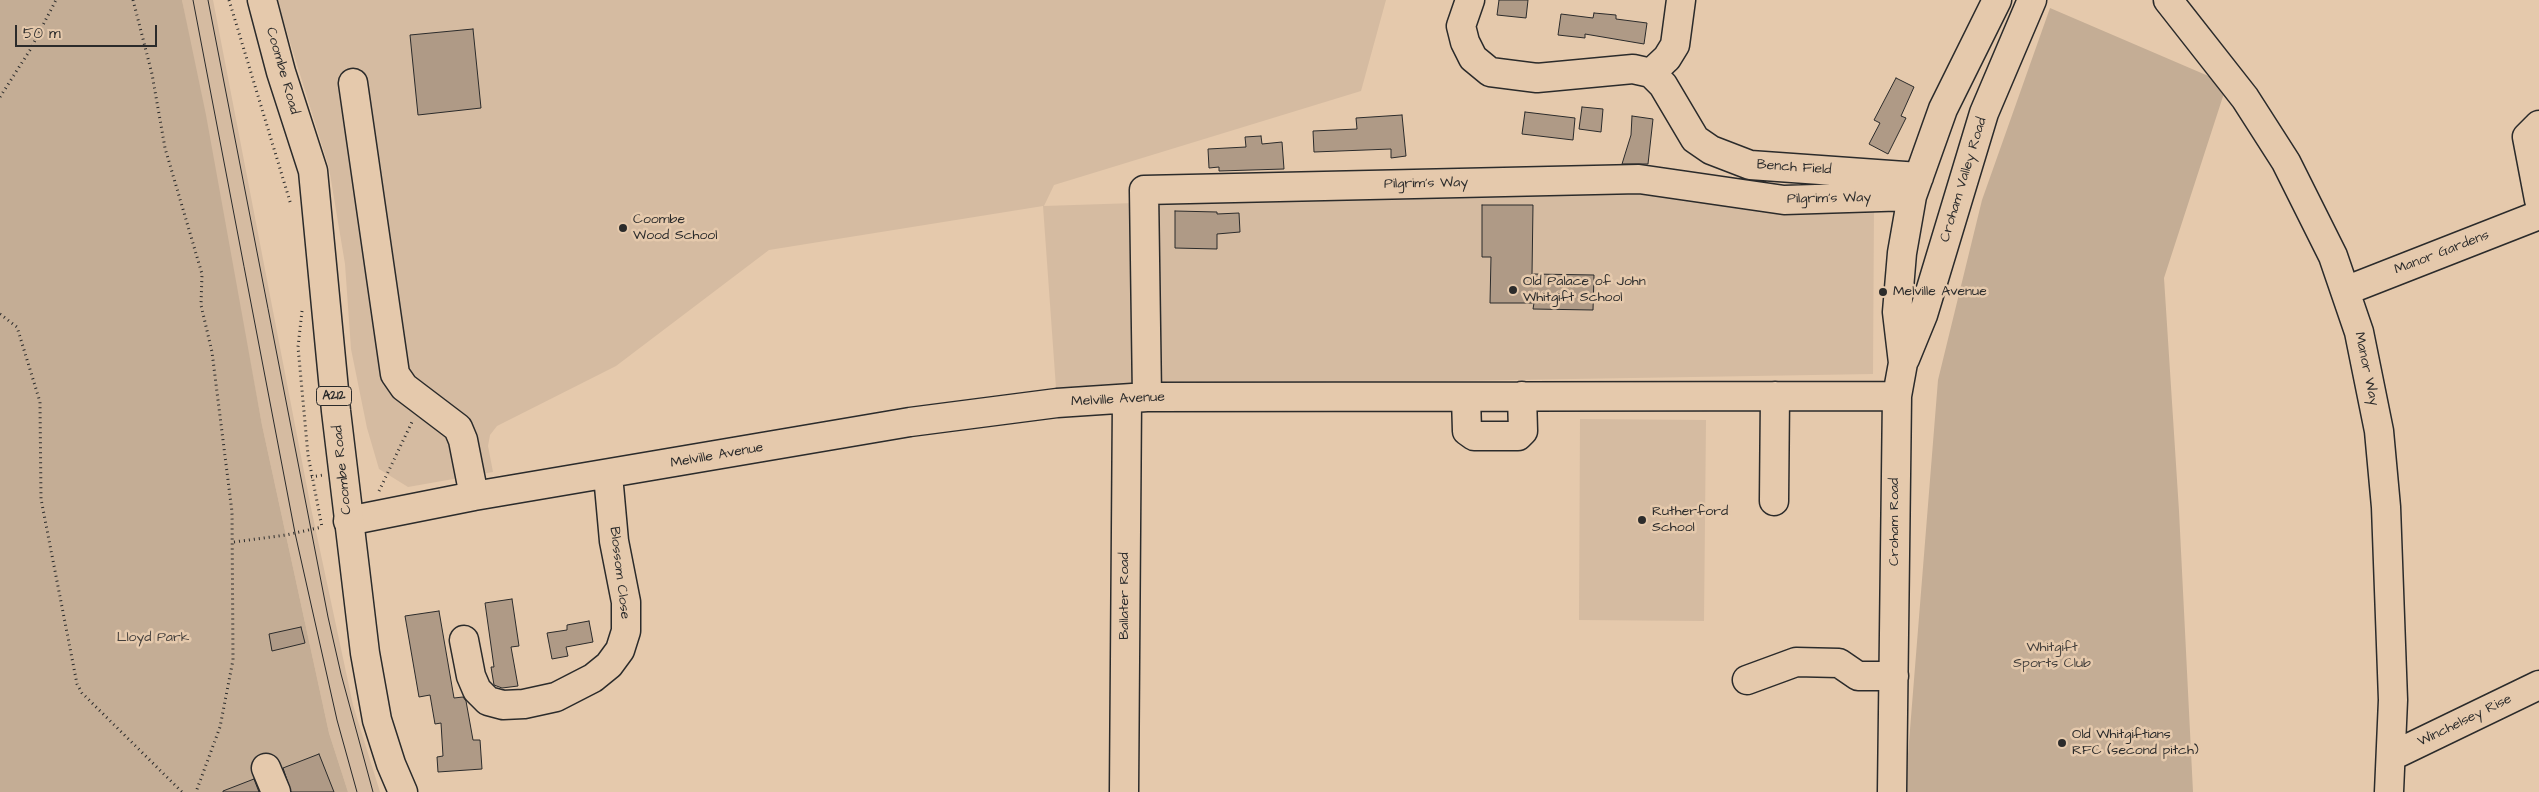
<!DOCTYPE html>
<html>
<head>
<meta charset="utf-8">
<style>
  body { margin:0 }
  #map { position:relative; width:2539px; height:792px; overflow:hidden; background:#e5c9ac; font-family:"Architects Daughter",sans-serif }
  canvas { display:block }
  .scale { position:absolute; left:15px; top:25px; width:142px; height:22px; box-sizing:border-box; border:2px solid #2b2b2b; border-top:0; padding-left:6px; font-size:15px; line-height:18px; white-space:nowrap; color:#2b2b2b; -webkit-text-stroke:4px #e5c9ac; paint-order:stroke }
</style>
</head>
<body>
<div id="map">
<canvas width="2539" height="792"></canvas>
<div class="scale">50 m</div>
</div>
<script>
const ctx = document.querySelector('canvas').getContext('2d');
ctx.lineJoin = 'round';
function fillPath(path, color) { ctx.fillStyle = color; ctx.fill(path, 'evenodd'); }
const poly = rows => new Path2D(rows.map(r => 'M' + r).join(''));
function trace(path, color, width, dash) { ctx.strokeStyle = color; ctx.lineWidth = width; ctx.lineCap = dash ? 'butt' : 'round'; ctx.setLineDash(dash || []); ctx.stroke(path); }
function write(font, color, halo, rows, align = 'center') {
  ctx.font = font + ' "Architects Daughter",sans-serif'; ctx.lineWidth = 5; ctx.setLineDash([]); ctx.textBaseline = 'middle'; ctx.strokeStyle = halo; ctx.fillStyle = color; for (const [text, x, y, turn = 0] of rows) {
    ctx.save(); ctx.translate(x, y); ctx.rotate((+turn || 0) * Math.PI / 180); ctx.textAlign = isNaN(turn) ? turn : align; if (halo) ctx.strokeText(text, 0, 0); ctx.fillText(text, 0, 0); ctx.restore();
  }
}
fillPath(poly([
  [182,0,213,0,311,508,353,705,380,792,348,792,329,733,262,425],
  [277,0,1386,0,1361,91,1054,185,1044,206,1135,203,1137,387,1056,388,1043,206,769,250,616,366,497,426,490,435,488,446,493,472,408,487,379,469,367,428,351,349,345,264,329,168],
  [1640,183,1874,206,1873,374,1153,386,1152,202],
  [1580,419,1706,420,1704,621,1579,620]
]), '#d5bba1');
fillPath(poly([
  [0,0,182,0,206,115,262,425,329,733,348,792,0,792],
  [2050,8,2227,84,2164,278,2179,511,2193,792,1905,792,1938,380,1982,200]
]), '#c4ad95');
const building = poly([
  [1499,0,1528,0,1526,18,1497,15,1499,0],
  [1594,13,1616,15,1616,19,1647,23,1644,44,1585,34,1585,38,1558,35,1561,14,1593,18,1594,13],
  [473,29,481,108,418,115,410,35,473,29],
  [1896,78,1914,87,1901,116,1906,118,1888,154,1869,144,1880,123,1874,120,1896,78],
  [1582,107,1603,109,1601,132,1579,129,1582,107],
  [1525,112,1575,118,1573,140,1522,134,1525,112],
  [1402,115,1406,156,1391,158,1391,149,1314,152,1313,131,1357,129,1356,118,1402,115],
  [1632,116,1653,119,1648,164,1622,164,1631,135,1632,116],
  [1261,136,1262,144,1282,142,1284,169,1219,171,1219,167,1209,168,1208,149,1246,147,1245,137,1261,136],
  [1482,205,1533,205,1532,274,1594,275,1593,310,1533,309,1534,303,1490,303,1491,257,1482,257,1482,205],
  [1175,211,1217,212,1217,214,1239,213,1240,232,1217,234,1217,249,1175,248,1175,211],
  [512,599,519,646,511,647,518,686,502,688,494,685,491,667,494,667,485,603,512,599],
  [439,611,454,698,463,697,466,701,473,740,480,740,482,769,438,772,437,757,443,756,441,723,435,724,430,695,419,697,405,616,439,611],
  [589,621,593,642,566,647,568,656,552,659,547,633,567,630,567,625,589,621],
  [301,627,305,643,272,651,269,634,301,627],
  [319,754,334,792,291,792,283,768,319,754],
  [254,779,259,792,223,792,223,791,254,779]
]);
fillPath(building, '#af9a86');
trace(building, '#2b2b2b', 1);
const minor = poly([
  [1470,0,1461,26,1465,42,1473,58,1490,72,1537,78,1633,69,1651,73,1663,85,1695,139,1711,150,1750,165,1919,177],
  [2168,0,2245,98,2286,162,2333,256,2359,332,2379,431,2386,507,2393,700,2389,792],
  [1651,73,1667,58,1675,45,1681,0],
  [353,83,395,374,404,387,458,428,463,440,474,496],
  [2539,125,2527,137,2539,200],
  [2345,291,2539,215],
  [1905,359,1923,315,1984,113,2032,0],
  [1147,397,1144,190,1639,179,1784,200,1912,196],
  [1466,397,1467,431,1474,436,1518,436,1523,431,1522,396],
  [1774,501,1775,396],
  [348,521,474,496,910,422,1057,403,1147,397,1897,396],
  [464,640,471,676,477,690,488,701,503,705,524,704,556,697,593,678,609,665,620,650,626,631,626,602,614,541,608,475],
  [1747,680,1796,662,1839,663,1858,676,1894,676],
  [2392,756,2539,685],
  [266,768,276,792],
  [1124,792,1127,399],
  [1892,792,1897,396,1903,363,1897,312,1902,253,1912,196,1943,109,1997,0]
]);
const major = poly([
  [262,0,281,72,313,171,336,411,365,653,377,720,391,764,403,792]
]);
trace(minor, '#2b2b2b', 31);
trace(major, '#2b2b2b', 31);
trace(poly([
  [133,0,152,74,165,148,202,274,201,305,212,352,232,512,233,660,220,727,196,792],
  [229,0,291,205],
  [0,97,30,50,56,0],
  [302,311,298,347,308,455,322,527],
  [0,314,17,327,40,402,41,499,77,684,82,693,182,792],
  [311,477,323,475],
  [379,491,412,422],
  [234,542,286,535,322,527]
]), '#2b2b2b', 3, [1, 4]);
trace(minor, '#e5c9ac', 28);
trace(major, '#e5c9ac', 28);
trace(poly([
  [193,0,295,533,337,720,357,792],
  [208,0,328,617,341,674,373,792]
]), '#2b2b2b', 1);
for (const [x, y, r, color] of [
  [623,228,5,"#2b2b2b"],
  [1513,290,5,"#2b2b2b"],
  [1883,292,5,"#2b2b2b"],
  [1642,520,5,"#2b2b2b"],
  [2062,743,5,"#2b2b2b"]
]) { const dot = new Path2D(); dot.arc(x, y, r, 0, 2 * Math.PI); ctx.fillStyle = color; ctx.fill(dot); trace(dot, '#e5c9ac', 2); }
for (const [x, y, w] of [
  [334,396,35]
]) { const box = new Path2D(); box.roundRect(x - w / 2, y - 9.5, w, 19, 4); ctx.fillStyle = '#e5c9ac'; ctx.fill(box); trace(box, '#2b2b2b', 1); }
write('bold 12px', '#2b2b2b', null, [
  ["A212",334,396]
]);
write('14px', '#2b2b2b', '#e5c9ac', [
  ["Coombe Road",282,71,74],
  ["Bench Field",1794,168,4],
  ["Croham Valley Road",1964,180,-73],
  ["Pilgrim's Way",1426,184,-1],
  ["Pilgrim's Way",1829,199,-1],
  ["Manor Gardens",2442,253,-21],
  ["Manor Way",2366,369,78],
  ["Melville Avenue",1118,400,-3],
  ["Melville Avenue",717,456,-10],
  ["Coombe Road",343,470,-96],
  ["Croham Road",1895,522,-90],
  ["Blossom Close",619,573,83],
  ["Ballater Road",1125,596,-90],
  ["Winchelsey Rise",2465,721,-26]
]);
write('14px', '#2b2b2b', '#e5c9ac', [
  ["Coombe",633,220],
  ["Wood School",633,236],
  ["Old Palace of John",1523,282],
  ["Whitgift School",1523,298],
  ["Melville Avenue",1893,292],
  ["Rutherford",1652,512],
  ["School",1652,528],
  ["Old Whitgiftians",2072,735],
  ["RFC (second pitch)",2072,751]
], 'left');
write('14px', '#423e3b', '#e5c9ac', [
  ["Lloyd Park",153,638],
  ["Whitgift",2052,648],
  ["Sports Club",2052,664]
]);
</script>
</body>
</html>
